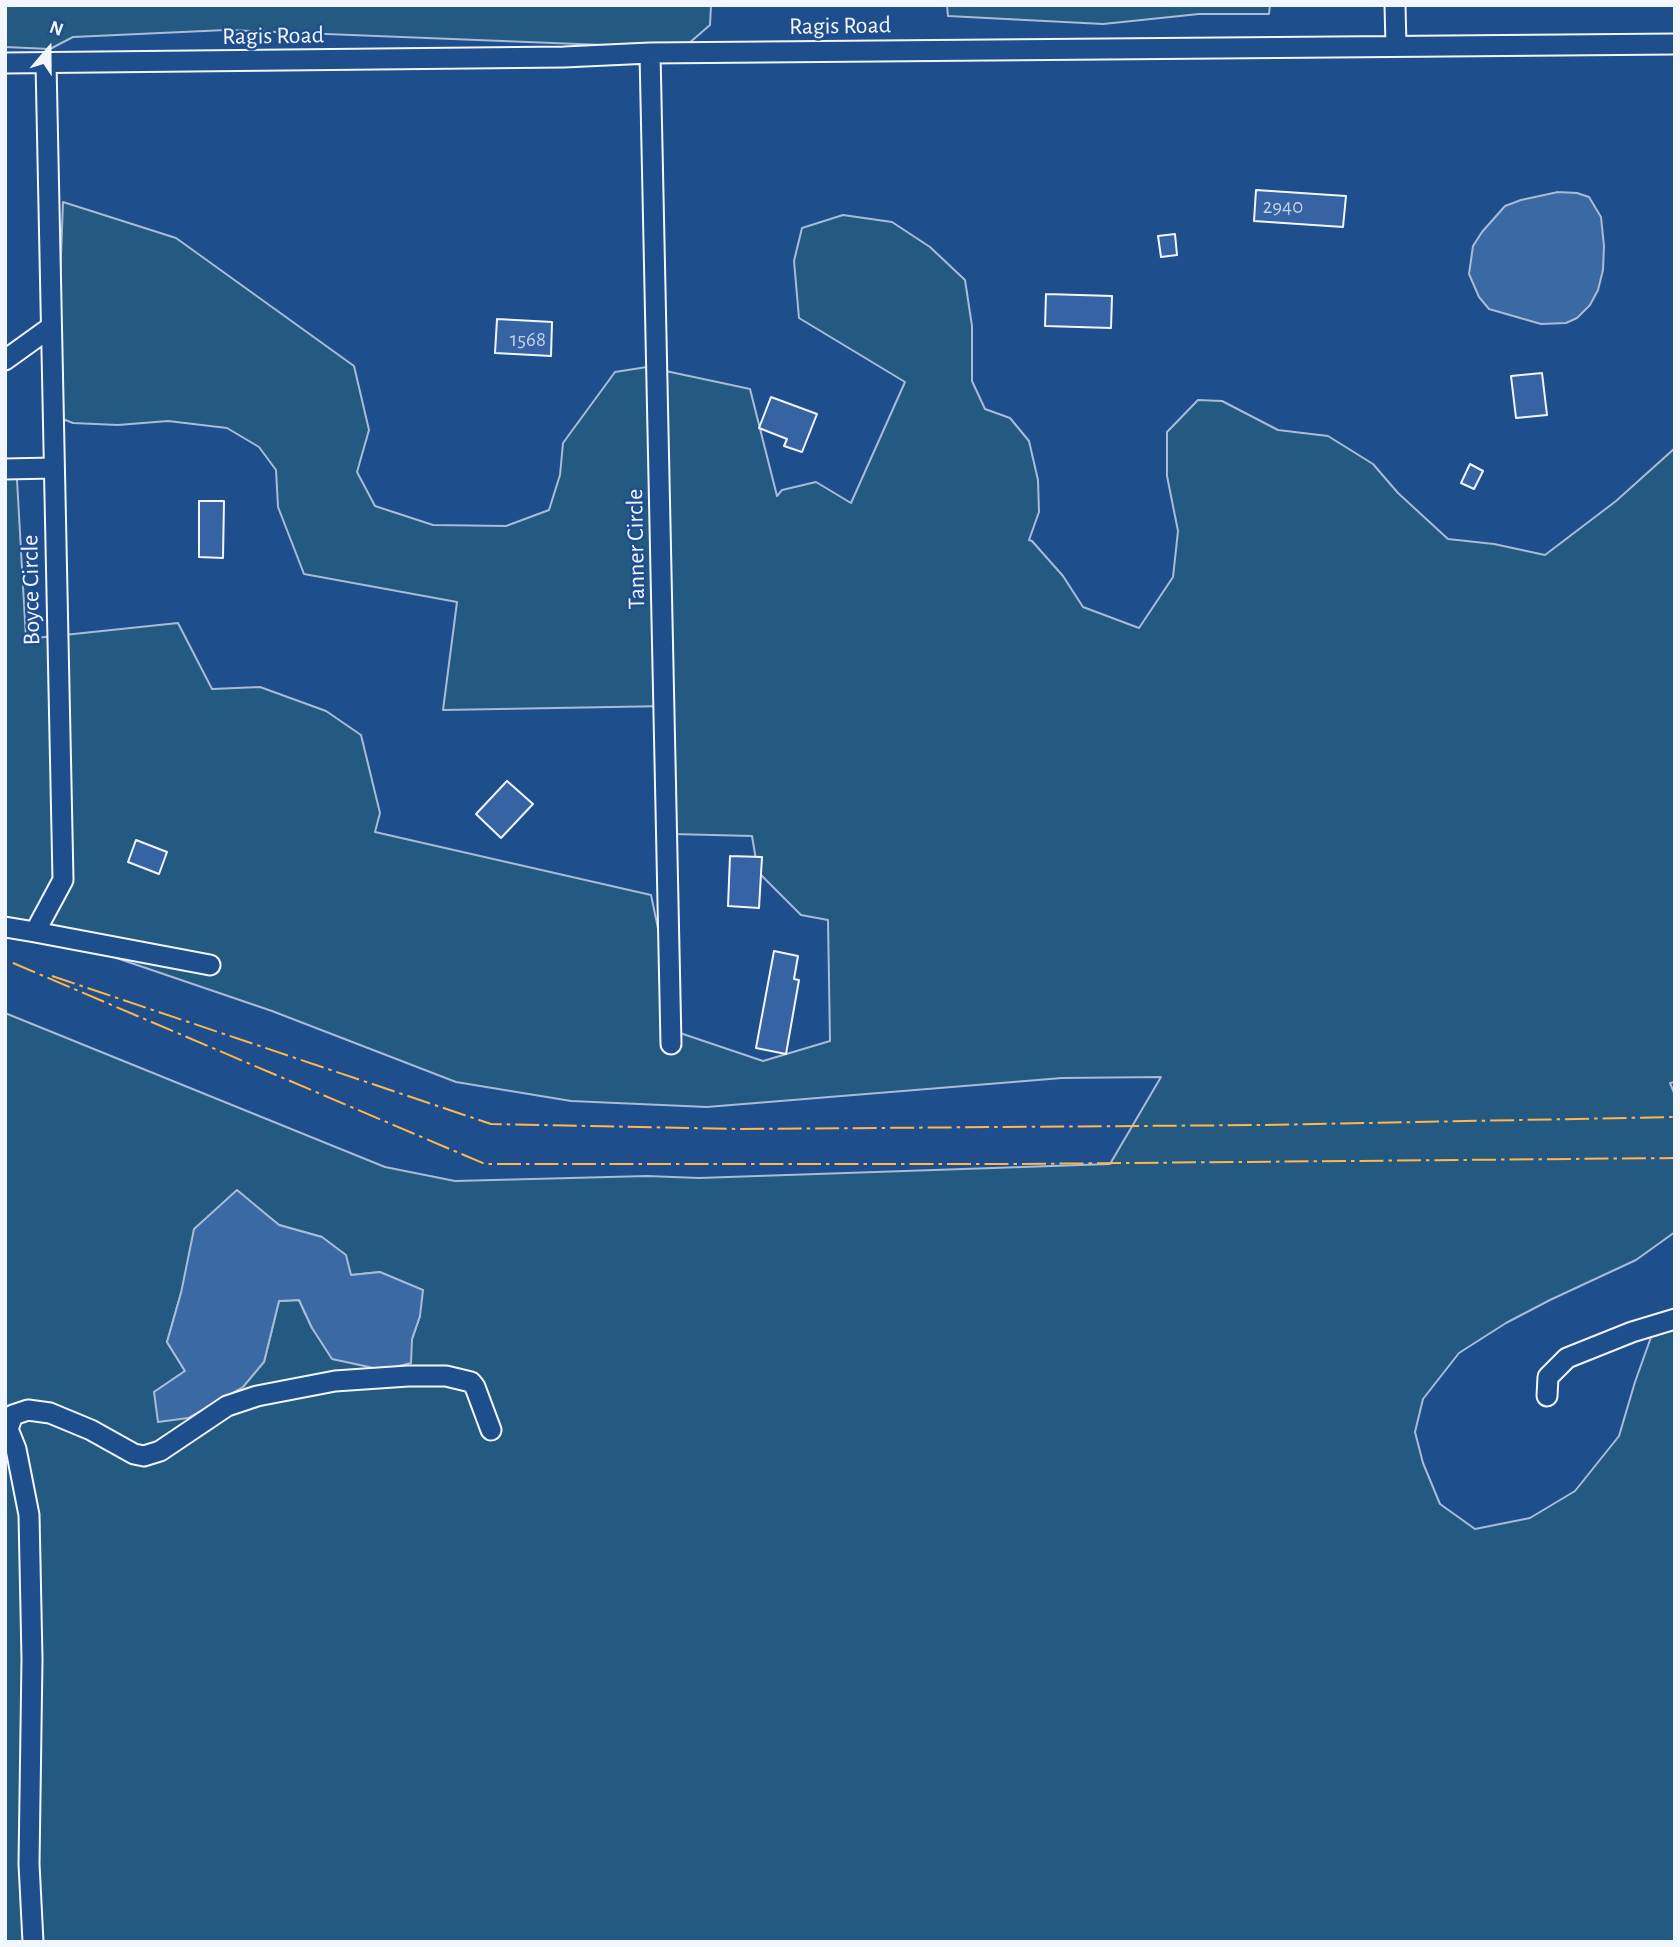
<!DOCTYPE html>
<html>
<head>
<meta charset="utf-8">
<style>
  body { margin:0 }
  #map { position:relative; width:1680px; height:1947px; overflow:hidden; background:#1f4e8c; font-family:"Alegreya Sans",sans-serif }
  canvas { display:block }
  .frame { position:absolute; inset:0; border:7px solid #f2f6ff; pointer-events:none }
  .north { position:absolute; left:14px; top:14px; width:70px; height:70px; -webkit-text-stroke:5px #1f4e8c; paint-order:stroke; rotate:20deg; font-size:19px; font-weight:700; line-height:28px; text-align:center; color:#f2f6ff }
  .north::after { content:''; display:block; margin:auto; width:24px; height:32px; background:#f2f6ff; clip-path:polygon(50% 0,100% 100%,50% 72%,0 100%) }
</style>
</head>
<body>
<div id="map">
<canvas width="1680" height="1947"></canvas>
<div class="frame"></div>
<div class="north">N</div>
</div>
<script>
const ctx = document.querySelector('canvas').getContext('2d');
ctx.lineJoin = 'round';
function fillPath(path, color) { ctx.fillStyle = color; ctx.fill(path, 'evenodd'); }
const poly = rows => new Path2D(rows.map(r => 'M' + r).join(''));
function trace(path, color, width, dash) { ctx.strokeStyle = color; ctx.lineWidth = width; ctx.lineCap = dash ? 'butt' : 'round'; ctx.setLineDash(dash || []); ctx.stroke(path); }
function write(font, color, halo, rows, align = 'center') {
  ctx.font = font + ' "Alegreya Sans",sans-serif'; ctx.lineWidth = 5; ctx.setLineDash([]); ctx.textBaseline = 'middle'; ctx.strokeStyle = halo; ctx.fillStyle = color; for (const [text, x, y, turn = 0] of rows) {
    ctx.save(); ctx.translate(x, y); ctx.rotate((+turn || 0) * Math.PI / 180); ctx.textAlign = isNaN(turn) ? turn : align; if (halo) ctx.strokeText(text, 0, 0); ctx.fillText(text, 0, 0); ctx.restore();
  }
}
const green = poly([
  [5,5,711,5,710,25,688,44,628,46,226,30,73,37,50,49,5,47,5,5],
  [947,5,1270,5,1269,14,1199,14,1103,24,948,16,947,5],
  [63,202,176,238,354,366,369,430,357,472,375,506,433,525,506,526,549,510,560,475,563,443,615,372,647,367,750,389,777,496,782,490,816,482,851,503,905,382,799,318,794,261,802,228,843,215,892,222,930,247,965,280,972,326,972,381,985,409,1010,418,1029,441,1038,480,1039,512,1029,540,1032,541,1063,576,1083,607,1139,628,1173,577,1178,531,1167,476,1167,432,1198,400,1222,401,1278,430,1328,436,1373,464,1398,493,1448,539,1494,544,1545,555,1616,501,1675,448,1675,1082,1670,1083,1675,1095,1675,1232,1636,1260,1550,1300,1506,1323,1459,1353,1423,1399,1415,1432,1423,1463,1440,1504,1475,1529,1530,1518,1575,1491,1619,1436,1635,1382,1655,1326,1675,1320,1675,1942,5,1942,5,1013,385,1167,455,1181,647,1176,699,1178,1110,1164,1161,1077,1062,1078,707,1107,571,1101,456,1082,272,1011,5,920,5,461,16,462,26,639,178,623,212,689,260,687,326,711,361,735,380,813,375,832,651,895,680,1033,763,1061,830,1041,828,920,801,915,758,872,752,836,673,834,668,706,443,710,457,602,304,574,278,507,276,470,259,447,227,428,168,421,118,425,73,423,55,416,63,202],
  [237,1191,279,1225,322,1237,351,1275,380,1272,420,1316,412,1339,312,1328,299,1300,279,1301,264,1362,154,1392,185,1371,167,1342,181,1293,237,1191]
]);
fillPath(green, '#245a82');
trace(green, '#a8bbd7', 2);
const water = poly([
  [1558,192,1577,193,1589,197,1601,217,1604,246,1603,270,1598,290,1590,305,1577,318,1566,323,1541,324,1489,309,1479,297,1469,274,1473,246,1482,232,1505,206,1521,200,1558,192],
  [237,1190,279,1225,322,1237,346,1255,351,1275,380,1272,423,1290,420,1316,412,1339,411,1363,383,1370,332,1359,312,1328,299,1300,279,1301,264,1362,243,1387,188,1418,158,1422,154,1392,185,1371,167,1342,181,1293,194,1229,237,1190]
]);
fillPath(water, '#3b69a3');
trace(water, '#a8bbd7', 2);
const building = poly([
  [1256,190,1346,196,1343,227,1254,221,1256,190],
  [1175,234,1177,255,1161,257,1158,236,1175,234],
  [1046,294,1112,296,1111,328,1045,326,1046,294],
  [497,319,552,322,551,356,495,353,497,319],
  [1542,373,1547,415,1516,418,1511,376,1542,373],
  [771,397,817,414,802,452,784,446,787,439,759,428,771,397],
  [1470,464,1483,471,1474,489,1461,483,1470,464],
  [199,501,224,501,223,558,199,557,199,501],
  [507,781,533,804,501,838,476,814,507,781],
  [136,840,167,852,159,874,128,862,136,840],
  [730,856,762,857,759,908,728,906,730,856],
  [774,951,798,956,794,979,799,980,786,1054,756,1048,774,951]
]);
fillPath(building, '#3563a3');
trace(building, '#f2f6ff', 2);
const minor = poly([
  [1395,5,1396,46],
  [650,53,671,1044],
  [5,63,564,57,650,53,1675,44],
  [46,63,63,880,35,932,210,965],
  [5,360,51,327],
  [5,469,53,468],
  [5,927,35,932],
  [1547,1396,1548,1377,1567,1358,1632,1332,1675,1319],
  [33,1942,29,1864,32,1659,29,1515,16,1449,8,1429,13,1415,28,1410,50,1413,91,1430,134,1454,144,1456,160,1451,227,1406,257,1396,335,1381,408,1376,446,1376,471,1382,475,1387,491,1430]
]);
trace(minor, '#f2f6ff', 23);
trace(minor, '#1f4e8c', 19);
trace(poly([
  [13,963,485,1164,1018,1164,1675,1158],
  [52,976,491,1124,741,1129,1264,1125,1675,1117]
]), '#ffb74d', 2, [24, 5, 3.5, 5]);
write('21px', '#c3d1e8', null, [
  ["2940",1283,207],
  ["1568",528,340]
]);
write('24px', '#f2f6ff', '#1f4e8c', [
  ["Ragis Road",840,26,-1],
  ["Ragis Road",273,36,-1],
  ["Tanner Circle",636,549,-91],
  ["Boyce Circle",31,590,-91]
]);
</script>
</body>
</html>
